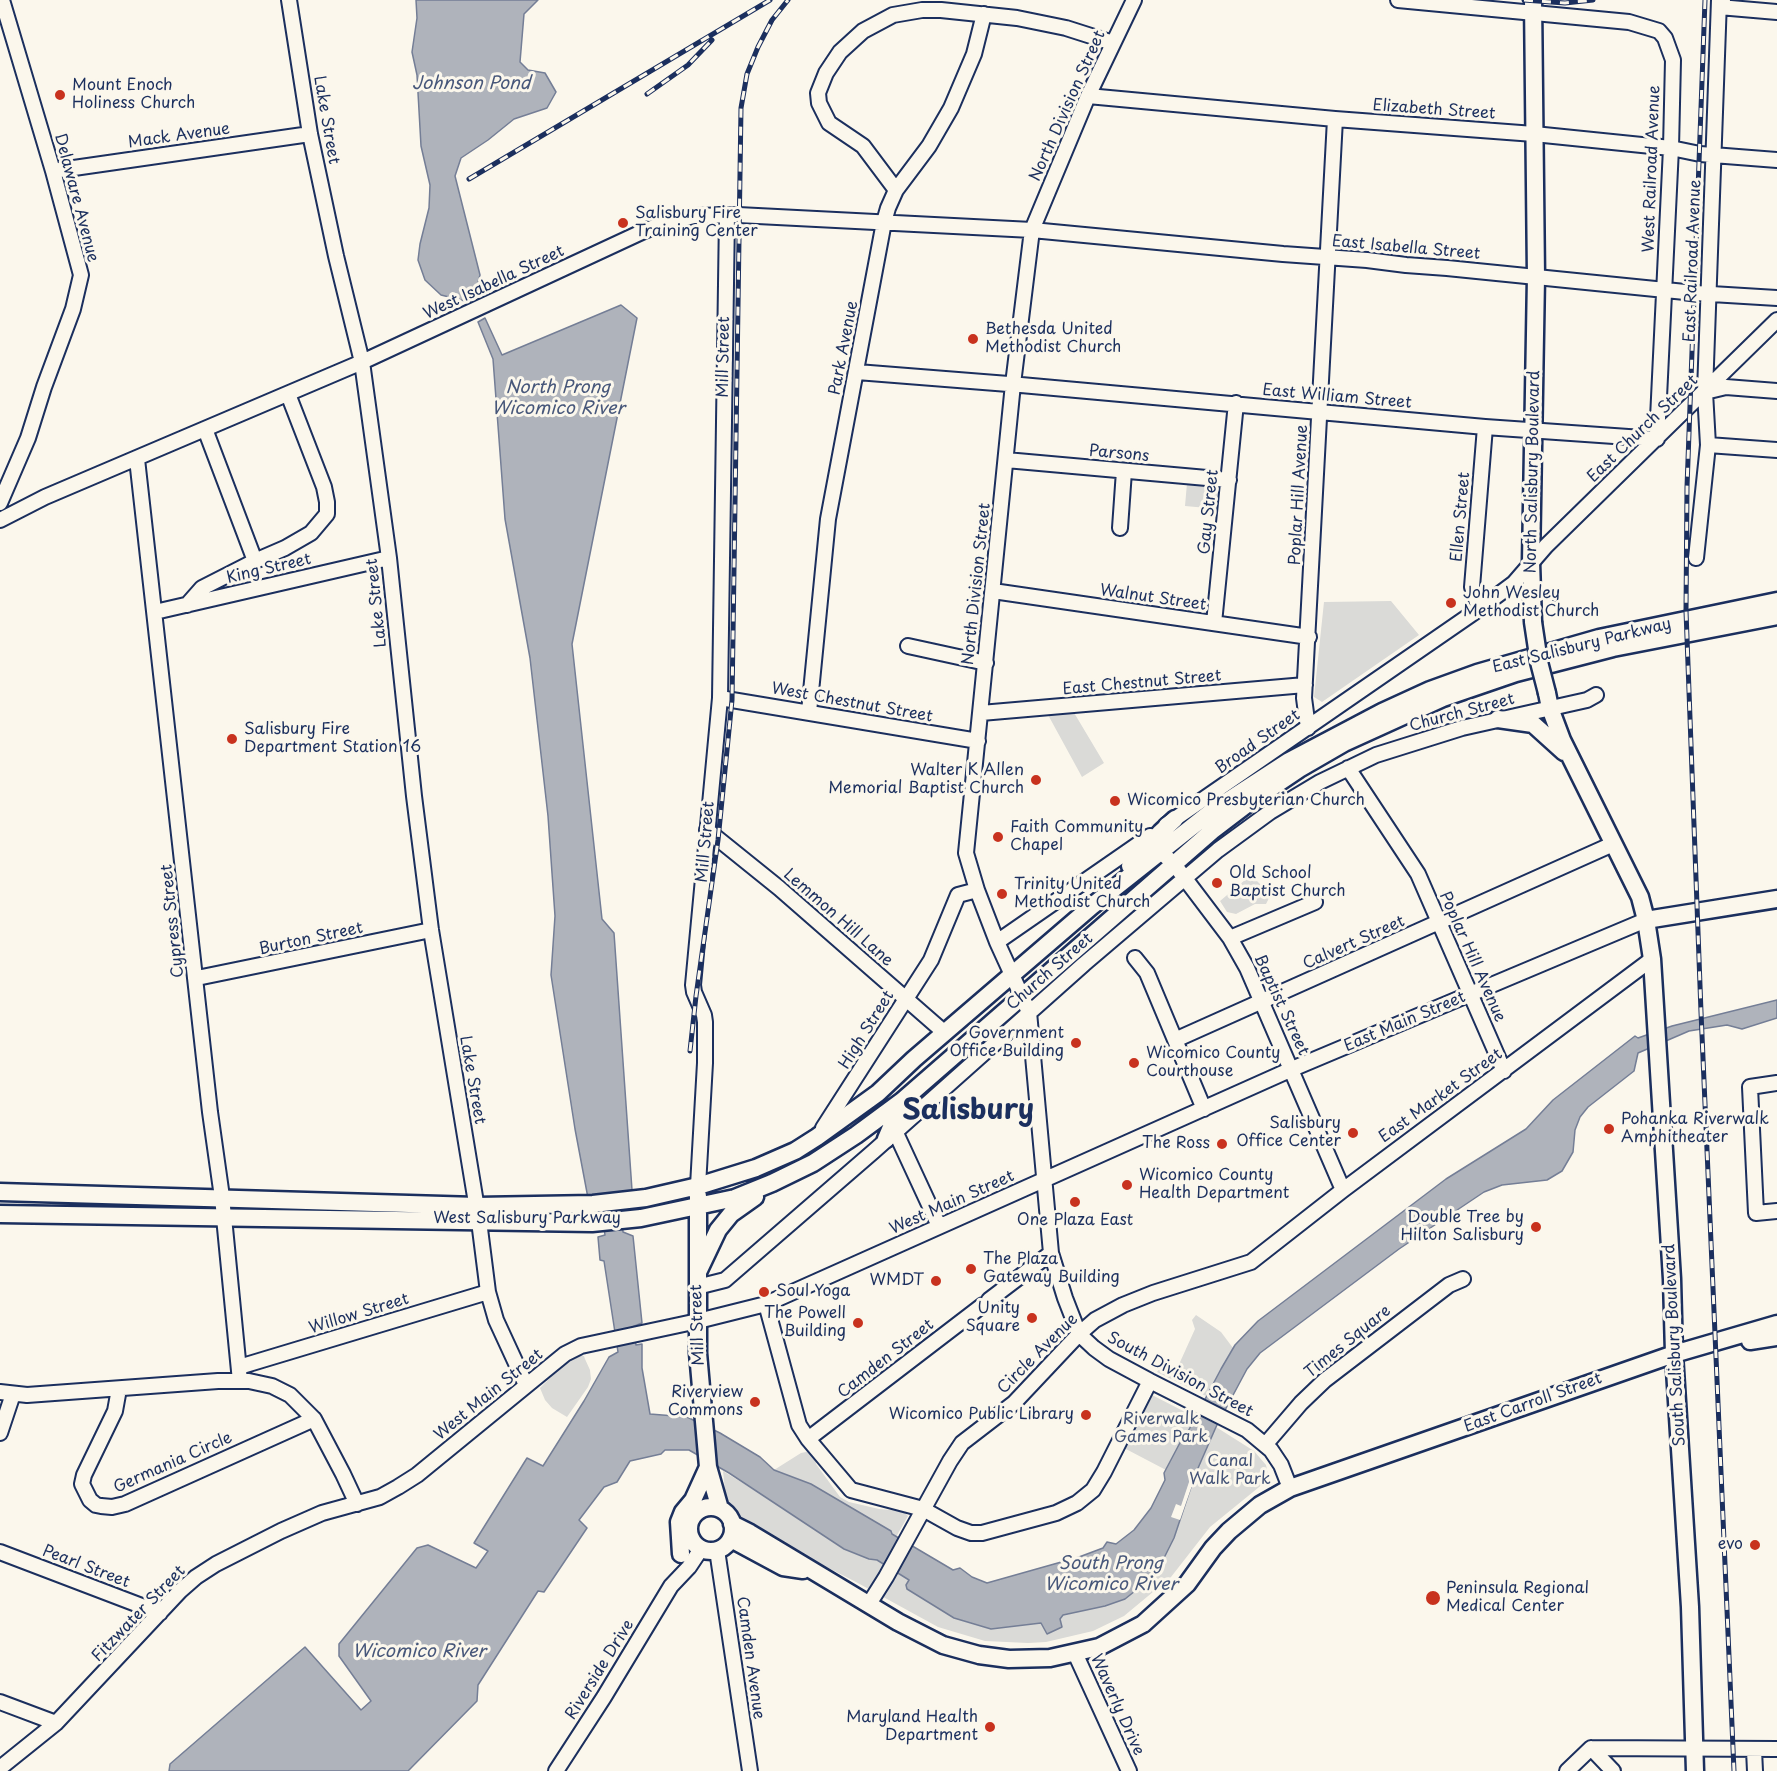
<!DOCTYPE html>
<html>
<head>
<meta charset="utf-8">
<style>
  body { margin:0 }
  canvas { display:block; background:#fbf7ec }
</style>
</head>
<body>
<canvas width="1777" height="1771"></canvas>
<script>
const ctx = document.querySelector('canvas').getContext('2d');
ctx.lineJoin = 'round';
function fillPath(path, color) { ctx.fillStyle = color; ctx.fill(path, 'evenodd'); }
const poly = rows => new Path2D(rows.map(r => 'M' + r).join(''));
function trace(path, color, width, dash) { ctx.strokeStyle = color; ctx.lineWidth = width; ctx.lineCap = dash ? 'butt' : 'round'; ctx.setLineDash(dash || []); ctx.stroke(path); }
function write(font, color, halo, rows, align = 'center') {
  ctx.font = font + ' "Playpen Sans",sans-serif'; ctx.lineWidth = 6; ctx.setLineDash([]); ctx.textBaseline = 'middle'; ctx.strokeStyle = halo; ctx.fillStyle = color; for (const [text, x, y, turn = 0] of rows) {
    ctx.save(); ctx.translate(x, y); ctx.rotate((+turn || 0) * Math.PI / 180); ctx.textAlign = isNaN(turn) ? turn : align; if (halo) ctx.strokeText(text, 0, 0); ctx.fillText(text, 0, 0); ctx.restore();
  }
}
fillPath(poly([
  [1187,483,1220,486,1218,509,1185,506],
  [1391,601,1419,635,1322,702,1314,697,1324,602],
  [1073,711,1104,763,1082,777,1047,713],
  [1251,875,1265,889,1269,898,1266,904,1255,904,1236,914,1227,912,1220,901],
  [998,1029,1001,1033,902,1118,914,1102],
  [1196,1315,1221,1332,1233,1348,1206,1396,1157,1372,1159,1369,1176,1371,1195,1329,1192,1320],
  [580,1356,584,1356,585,1359,590,1370,591,1379,588,1387,567,1417,552,1408,545,1400,540,1388,561,1367],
  [1152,1395,1195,1417,1166,1470,1124,1448],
  [1216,1427,1254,1451,1266,1465,1269,1479,1210,1527,1171,1577,1124,1616,1093,1631,1046,1642,1028,1643,985,1641,938,1627,856,1582,752,1529,737,1519,726,1500,723,1471,862,1556,869,1559,877,1560,909,1580,906,1585,954,1618,991,1629,1041,1623,1045,1628,1063,1615,1105,1606,1137,1590,1150,1579,1169,1549,1195,1475],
  [811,1451,815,1457,816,1464,840,1497,849,1502,879,1509,903,1511,908,1516,896,1537,891,1534,891,1531,811,1484,774,1470,801,1453]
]), '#dadad7');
const water = poly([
  [416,0,538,0,524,14,520,62,528,70,545,73,556,92,547,108,514,119,488,140,461,158,455,176,480,275,474,299,469,302,441,295,425,280,418,260,420,244,429,208,430,185,421,146,417,75,412,52,417,18,416,0],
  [621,305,637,318,572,644,602,919,614,933,632,1190,620,1195,623,1232,633,1236,642,1323,632,1327,636,1345,642,1344,642,1368,650,1414,687,1417,720,1433,760,1457,774,1470,811,1484,891,1531,892,1534,953,1570,960,1568,972,1577,987,1583,1079,1557,1103,1548,1107,1542,1116,1544,1134,1530,1151,1508,1165,1480,1164,1473,1183,1437,1185,1437,1221,1369,1235,1345,1258,1321,1446,1179,1526,1129,1553,1100,1635,1036,1638,1038,1672,1026,1777,1000,1777,1018,1742,1029,1727,1025,1689,1031,1638,1053,1634,1071,1588,1107,1580,1117,1575,1130,1573,1152,1562,1171,1547,1180,1502,1185,1484,1192,1399,1249,1260,1353,1247,1369,1216,1427,1195,1475,1174,1538,1161,1564,1150,1579,1125,1599,1105,1606,1063,1615,1060,1619,1062,1627,1047,1634,1041,1623,991,1629,954,1618,907,1589,906,1585,909,1580,877,1560,869,1559,844,1549,729,1473,689,1450,665,1450,661,1454,630,1461,617,1482,604,1487,579,1520,587,1528,544,1592,538,1591,478,1685,477,1701,408,1771,169,1771,170,1764,305,1647,361,1710,371,1701,339,1656,339,1644,417,1548,428,1545,476,1568,488,1551,474,1543,527,1458,543,1466,584,1401,609,1357,618,1352,604,1261,600,1260,598,1237,605,1235,599,1197,588,1198,575,1129,551,975,555,916,548,816,530,658,505,519,493,359,478,322,485,318,502,355,621,305]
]);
fillPath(water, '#afb3bb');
trace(water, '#747e96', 1.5);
fillPath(poly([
  [1191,1476,1195,1477,1180,1520,1171,1517,1176,1504,1181,1506]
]), '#fbf7ec');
const minor = poly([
  [289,0,310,134,336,256,362,362,389,558,414,796,431,930,479,1221,488,1292,496,1320,526,1385],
  [1134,0,1088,96,1032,230,1013,384,966,853,977,890,997,942,1029,1012,1051,1253,1065,1298,1079,1334,1094,1348,1109,1359,1150,1381,1247,1430,1271,1450,1281,1465,1290,1488],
  [1723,0,1719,7,1777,12],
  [1088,96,1335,119,1534,134,1671,148,1700,154,1777,160],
  [53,171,310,134],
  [896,190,863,146,829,123,819,103,818,93,826,73,840,52,863,31,893,15,922,10,941,10,1017,18,1066,28,1113,43],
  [857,372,1021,385,1485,427,1657,439,1671,148,1673,60,1665,38,1659,31,1629,22,1398,0],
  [1705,392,1726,387,1777,391],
  [205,429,255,561],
  [1708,445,1777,450],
  [137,459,210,1112,222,1197,240,1381],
  [1006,460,1229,480],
  [0,503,28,438,44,387,73,309,81,275,53,171,2,0],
  [0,520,45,497,362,362,644,231,662,224,694,216,738,215,1032,230,1283,254,1367,260,1406,265,1447,268,1695,293,1777,298],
  [1120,528,1124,471],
  [1696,558,1708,445,1705,392,1719,0],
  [993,591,1309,637],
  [187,605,202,588,255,561,285,548,311,533,327,514,327,502,324,487,288,394],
  [1479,609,1472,587,1485,427],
  [155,612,389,558],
  [1214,623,1236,403],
  [908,646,986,663],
  [720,698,978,741],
  [809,712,828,519,884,222,888,208,896,190,929,146,951,108,974,54,984,14],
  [981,713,1305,685],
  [1308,728,1304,698,1335,119],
  [1348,768,1418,874,1504,1071],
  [1166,825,1479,609,1514,583,1546,546,1777,320],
  [707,830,779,888,945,1033],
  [1161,852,1174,864,1230,938,1247,968,1343,1190],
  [1230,938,1315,902],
  [997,942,1150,836],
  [1135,958,1147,973,1204,1109],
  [197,978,431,930],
  [1175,1040,1613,844],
  [1777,1083,1750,1087,1756,1213,1777,1211],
  [823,1128,931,960,958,895,977,890],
  [895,1131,939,1226],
  [698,1186,705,1063,705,1022,704,1015,694,992,693,985,720,698,727,215],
  [697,1287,725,1280,874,1151,1084,964,1218,850,1270,812,1320,782,1376,755,1462,728,1587,700,1596,695],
  [989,1300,1051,1253],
  [766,1304,799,1425,808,1439,851,1490,923,1509,957,1528,971,1533,982,1533,1056,1513,1077,1503,1093,1490,1104,1472,1150,1381],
  [239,1367,488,1292],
  [119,1389,115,1411,84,1475,82,1484,90,1500,96,1505,101,1506,112,1507,125,1504,314,1419],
  [0,1392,27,1395,218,1381,249,1381,272,1386,290,1395,314,1419,343,1474,357,1504],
  [0,1433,13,1394],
  [808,1439,983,1305],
  [1265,1445,1301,1403,1325,1380,1449,1285,1463,1279],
  [717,1550,750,1771],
  [0,1552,160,1613],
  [869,1604,886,1577,950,1461,962,1443,1014,1403,1079,1334,1095,1320,1123,1305,1153,1293,1251,1262,1343,1190,1652,959],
  [1075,1653,1129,1771],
  [0,1702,56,1723],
  [1591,1748,1613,1771],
  [1754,1750,1755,1771],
  [0,1768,56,1723,180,1591,196,1577,216,1564,281,1531,322,1513,380,1497,398,1487,417,1475,565,1354,581,1346,698,1321,766,1304,1292,1069,1646,920],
  [556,1771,604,1697,671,1586,689,1567,701,1549],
  [1567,1771,1591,1748,1777,1749]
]);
const major = poly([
  [1533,0,1536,277,1531,562,1533,622],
  [1547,693,1550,708,1562,740,1640,897,1646,920,1652,959,1672,1279,1674,1354,1690,1607,1695,1771],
  [1498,719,1533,724,1564,752],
  [1130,866,1161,832,1175,819],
  [1646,920,1777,899],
  [886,1139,901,1104],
  [0,1192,477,1206,593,1204,646,1198,698,1186,756,1168,795,1151,817,1137,878,1093,914,1059,1092,906,1212,811,1289,761,1382,712,1430,690,1477,673,1599,638,1777,601],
  [698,1196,698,1353,708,1467,720,1509],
  [0,1214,592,1223,641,1218,735,1198,772,1183,813,1163,856,1135,902,1101,1212,831,1250,802,1299,769,1344,743,1443,698,1516,673,1613,648,1777,616],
  [699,1270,718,1230,731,1214,755,1197],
  [1750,1341,1777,1337],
  '689 1529a22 22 0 1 1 44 0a22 22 0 1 1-44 0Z',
  [732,1524,750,1533,898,1622,943,1645,979,1655,1009,1659,1050,1658,1099,1647,1143,1624,1187,1584,1213,1548,1229,1531,1260,1505,1290,1488,1674,1354,1777,1324],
  [731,1539,783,1567,803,1570],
  [681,1554,679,1522,683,1512,693,1500,708,1467]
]);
trace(minor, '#1b2f5e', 18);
trace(major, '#1b2f5e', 21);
trace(minor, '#fbf7ec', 14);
trace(major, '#fbf7ec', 16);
const rail = poly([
  [1524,0,1565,3,1593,0],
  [1705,0,1687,487,1686,611,1701,1012,1734,1771],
  [647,94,688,65,712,40],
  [469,179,770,0],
  [690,1051,696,996,718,840,732,700,741,108,747,74,758,47,772,20,788,0]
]);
trace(rail, '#1b2f5e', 5);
trace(rail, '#fbf7ec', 3, [9]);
const majorBridge = poly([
  [1533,622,1539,662,1547,693]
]);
trace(majorBridge, '#1b2f5e', 21, []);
trace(majorBridge, '#fbf7ec', 16);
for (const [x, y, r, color] of [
  [60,95,6,"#c8321e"],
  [623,223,6,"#c8321e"],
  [973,339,6,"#c8321e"],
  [1451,603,6,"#c8321e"],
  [232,739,6,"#c8321e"],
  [1036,780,6,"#c8321e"],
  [1115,801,6,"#c8321e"],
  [998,837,6,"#c8321e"],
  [1217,883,6,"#c8321e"],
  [1002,894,6,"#c8321e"],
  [1076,1043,6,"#c8321e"],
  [1134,1063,6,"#c8321e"],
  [1609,1129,6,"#c8321e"],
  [1353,1133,6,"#c8321e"],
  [1222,1144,6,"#c8321e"],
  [1127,1185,6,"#c8321e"],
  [1075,1202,6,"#c8321e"],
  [1536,1227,6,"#c8321e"],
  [971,1269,6,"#c8321e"],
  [936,1281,6,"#c8321e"],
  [764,1292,6,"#c8321e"],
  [1032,1318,6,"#c8321e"],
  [858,1323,6,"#c8321e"],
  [755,1402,6,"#c8321e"],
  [1086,1415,6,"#c8321e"],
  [1755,1545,6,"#c8321e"],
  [1433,1598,8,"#c8321e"],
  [990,1727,6,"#c8321e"]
]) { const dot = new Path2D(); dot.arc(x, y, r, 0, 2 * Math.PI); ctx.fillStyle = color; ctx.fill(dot); trace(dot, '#fbf7ec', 2); }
write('16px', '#1b2f5e', '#fbf7ec', [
  ["Mount Enoch",72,86],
  ["Holiness Church",72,104],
  ["Salisbury Fire",635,214],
  ["Training Center",635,232],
  ["Bethesda United",985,330],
  ["Methodist Church",985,348],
  ["John Wesley",1463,594],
  ["Methodist Church",1463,612],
  ["Salisbury Fire",244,730],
  ["Department Station 16",244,748],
  ["Walter K Allen",1024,771,"right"],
  ["Memorial Baptist Church",1024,789,"right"],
  ["Wicomico Presbyterian Church",1127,801],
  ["Faith Community",1010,828],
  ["Chapel",1010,846],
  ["Old School",1229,874],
  ["Baptist Church",1229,892],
  ["Trinity United",1014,885],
  ["Methodist Church",1014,903],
  ["Government",1064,1034,"right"],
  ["Office Building",1064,1052,"right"],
  ["Wicomico County",1146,1054],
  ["Courthouse",1146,1072],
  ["Pohanka Riverwalk",1621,1120],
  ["Amphitheater",1621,1138],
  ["Salisbury",1341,1124,"right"],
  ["Office Center",1341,1142,"right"],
  ["The Ross",1210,1144,"right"],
  ["Wicomico County",1139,1176],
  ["Health Department",1139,1194],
  ["Double Tree by",1524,1218,"right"],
  ["Hilton Salisbury",1524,1236,"right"],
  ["One Plaza East",1075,1221,"center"],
  ["The Plaza",983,1260],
  ["Gateway Building",983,1278],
  ["WMDT",924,1281,"right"],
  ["Soul Yoga",776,1292],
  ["Unity",1020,1309,"right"],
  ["Square",1020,1327,"right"],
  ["The Powell",846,1314,"right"],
  ["Building",846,1332,"right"],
  ["Riverview",743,1393,"right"],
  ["Commons",743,1411,"right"],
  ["Wicomico Public Library",1074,1415,"right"],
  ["evo",1743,1545,"right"],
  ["Peninsula Regional",1446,1589],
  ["Medical Center",1446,1607],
  ["Maryland Health",978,1718,"right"],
  ["Department",978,1736,"right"]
], 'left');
write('16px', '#1b2f5e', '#fbf7ec', [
  ["North Division Street",1068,106,-66],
  ["Elizabeth Street",1434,110,4],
  ["Lake Street",326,120,80],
  ["Mack Avenue",179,136,-8],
  ["West Railroad Avenue",1652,169,-88],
  ["Delaware Avenue",76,198,75],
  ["East Isabella Street",1406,248,5],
  ["East Railroad Avenue",1693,261,-88],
  ["West Isabella Street",494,283,-25],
  ["Park Avenue",844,348,-79],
  ["Mill Street",724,357,-89],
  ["East William Street",1337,397,5],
  ["East Church Street",1643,429,-44],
  ["Parsons",1119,454,5],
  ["North Salisbury Boulevard",1533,472,-89],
  ["Poplar Hill Avenue",1299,495,-87],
  ["Gay Street",1209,512,-84],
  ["Ellen Street",1461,517,-85],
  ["King Street",269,569,-13],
  ["North Division Street",977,584,-84],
  ["Walnut Street",1153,598,8],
  ["Lake Street",377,603,-96],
  ["East Salisbury Parkway",1582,646,-14],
  ["East Chestnut Street",1142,683,-5],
  ["West Chestnut Street",852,703,10],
  ["Church Street",1462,713,-15],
  ["Broad Street",1258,742,-35],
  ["Mill Street",706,842,-85],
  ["Lemmon Hill Lane",838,918,41],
  ["Cypress Street",173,921,-96],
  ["Burton Street",311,939,-12],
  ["Calvert Street",1354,943,-24],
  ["Poplar Hill Avenue",1472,957,66],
  ["Church Street",1050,972,-41],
  ["Baptist Street",1281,1005,65],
  ["East Main Street",1405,1022,-23],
  ["High Street",867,1030,-58],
  ["Lake Street",472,1080,80],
  ["East Market Street",1441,1096,-36],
  ["West Main Street",952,1203,-24],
  ["West Salisbury Parkway",527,1219],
  ["Willow Street",359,1314,-17],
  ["Mill Street",698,1325,-92],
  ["Times Square",1348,1342,-39],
  ["South Salisbury Boulevard",1675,1345,-93],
  ["Circle Avenue",1038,1354,-45],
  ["Camden Street",886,1359,-38],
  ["South Division Street",1180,1375,28],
  ["West Main Street",489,1395,-39],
  ["East Carroll Street",1533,1403,-20],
  ["Germania Circle",173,1463,-24],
  ["Pearl Street",86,1567,21],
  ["Fitzwater Street",139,1614,-46],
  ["Camden Avenue",750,1658,82],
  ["Riverside Drive",600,1670,-58],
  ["Waverly Drive",1117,1705,66]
]);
write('16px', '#415176', '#fbf7ec', [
  ["Riverwalk",1161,1420],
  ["Games Park",1161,1438],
  ["Canal",1230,1462],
  ["Walk Park",1230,1480]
]);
write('italic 18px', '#47577a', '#fbf7ec', [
  ["Johnson Pond",471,84],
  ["North Prong",558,388],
  ["Wicomico River",558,409],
  ["South Prong",1111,1564],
  ["Wicomico River",1111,1585],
  ["Wicomico River",419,1652]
]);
write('bold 28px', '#1b2f5e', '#fbf7ec', [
  ["Salisbury",968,1111]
]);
</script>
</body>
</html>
